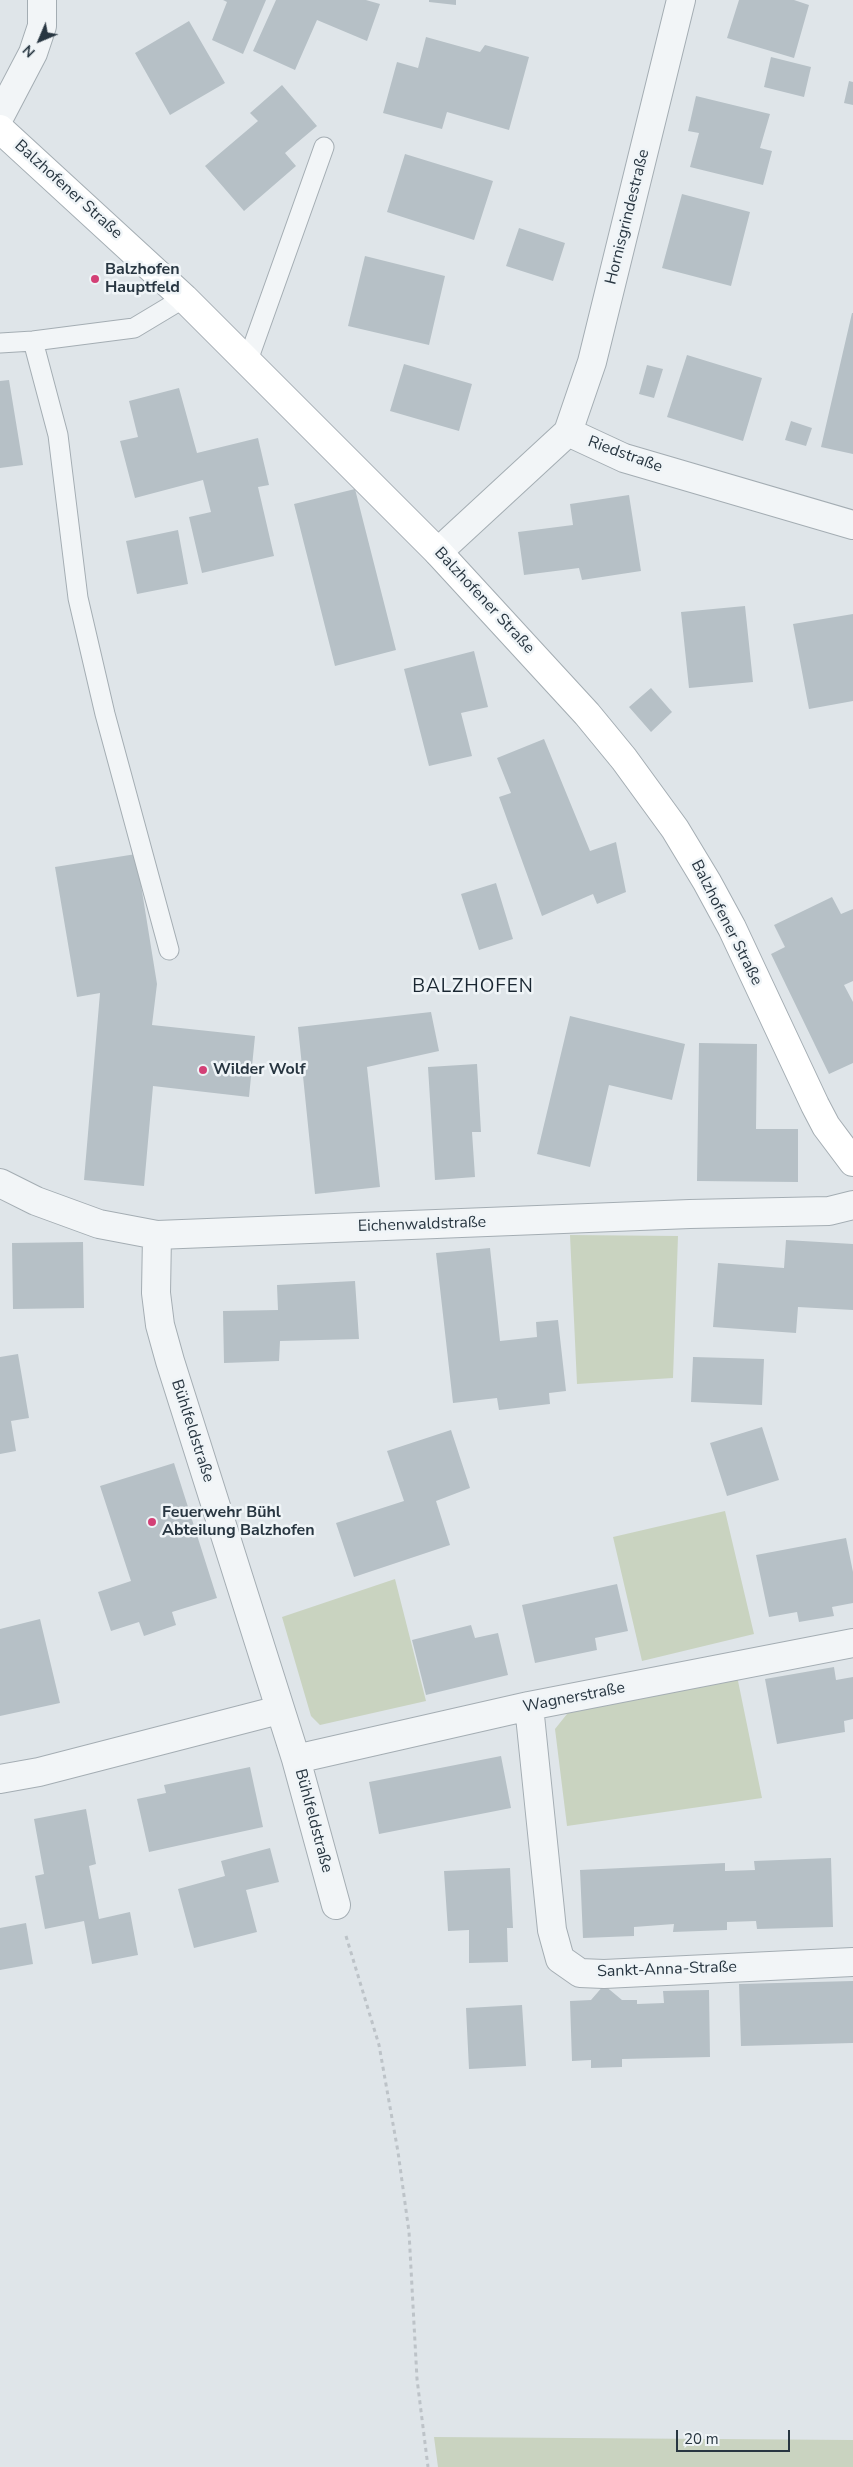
<!DOCTYPE html>
<html>
<head>
<meta charset="utf-8">
<style>
  body { margin:0 }
  #map { position:relative; width:853px; height:2467px; overflow:hidden; background:#dfe5e9; font-family:"Nunito Sans",sans-serif }
  canvas { display:block }
  .north { position:absolute; left:15px; top:15px; width:50px; height:50px; -webkit-text-stroke:4px #eff4f7; paint-order:stroke; rotate:225deg; font-size:14px; font-weight:700; line-height:20px; text-align:center; color:#283641 }
  .north::after { content:''; display:block; margin:auto; width:18px; height:22px; background:#283641; clip-path:polygon(50% 0,100% 100%,50% 72%,0 100%) }
  .scale { position:absolute; left:676px; top:2430px; width:114px; height:22px; box-sizing:border-box; border:2px solid #283641; border-top:0; padding-left:6px; font-size:15px; line-height:18px; white-space:nowrap; color:#283641; -webkit-text-stroke:4px #eff4f7; paint-order:stroke }
</style>
</head>
<body>
<div id="map">
<canvas width="853" height="2467"></canvas>
<div class="north">N</div>
<div class="scale">20 m</div>
</div>
<script>
const ctx = document.querySelector('canvas').getContext('2d');
ctx.lineJoin = 'round';
function fillPath(path, color) { ctx.fillStyle = color; ctx.fill(path, 'evenodd'); }
const poly = rows => new Path2D(rows.map(r => 'M' + r).join(''));
function trace(path, color, width, dash) { ctx.strokeStyle = color; ctx.lineWidth = width; ctx.lineCap = dash ? 'butt' : 'round'; ctx.setLineDash(dash || []); ctx.stroke(path); }
function write(font, color, halo, rows, align = 'center') {
  ctx.font = font + ' "Nunito Sans",sans-serif'; ctx.lineWidth = 5; ctx.setLineDash([]); ctx.textBaseline = 'middle'; ctx.strokeStyle = halo; ctx.fillStyle = color; for (const [text, x, y, turn = 0] of rows) {
    ctx.save(); ctx.translate(x, y); ctx.rotate((+turn || 0) * Math.PI / 180); ctx.textAlign = isNaN(turn) ? turn : align; if (halo) ctx.strokeText(text, 0, 0); ctx.fillText(text, 0, 0); ctx.restore();
  }
}
fillPath(poly([
  [570,1235,678,1236,673,1378,577,1384],
  [725,1511,754,1634,642,1661,613,1537],
  [395,1579,426,1701,320,1725,311,1716,282,1617],
  [737,1676,762,1798,567,1826,555,1729,571,1709],
  [434,2437,853,2440,853,2467,438,2467]
]), '#c9d3c0');
fillPath(poly([
  [223,0,266,0,243,54,212,40,227,2],
  [276,0,366,0,380,4,367,41,317,20,295,70,253,51],
  [429,0,456,0,456,5,429,2],
  [739,0,794,0,809,5,794,58,727,38],
  [189,21,225,83,170,115,135,53],
  [426,37,480,52,485,45,529,57,509,130,447,112,442,129,383,113,397,62,418,68],
  [771,57,811,67,804,97,764,87],
  [849,81,853,82,853,105,844,103],
  [282,85,317,126,285,153,296,166,244,211,205,166,258,121,250,113],
  [696,96,770,114,760,148,772,151,763,185,690,167,699,133,688,131],
  [405,154,493,181,474,240,387,212],
  [682,194,750,212,731,286,662,268],
  [519,228,565,243,553,281,506,266],
  [365,256,445,276,429,345,348,326],
  [852,313,853,313,853,454,821,447],
  [687,355,762,378,743,441,667,417],
  [404,364,472,384,459,431,390,411],
  [647,365,663,369,654,398,639,394],
  [9,380,23,465,0,468,0,381],
  [179,388,197,453,258,438,269,485,258,487,274,556,202,573,189,517,211,512,203,480,135,498,120,441,138,437,129,401],
  [791,421,812,428,806,446,785,440],
  [355,489,396,650,335,666,294,504],
  [629,495,641,571,582,580,579,568,524,575,518,532,573,525,570,504],
  [178,530,188,584,137,594,126,541],
  [745,606,753,682,689,688,681,612],
  [853,614,853,701,809,709,793,624],
  [474,651,488,707,461,713,472,756,429,766,404,669],
  [651,688,672,712,651,732,629,707],
  [544,739,590,851,616,842,626,892,597,904,593,894,542,916,499,797,511,793,497,758],
  [136,854,157,984,152,1025,255,1036,249,1097,153,1086,144,1186,84,1180,100,993,77,997,55,867],
  [496,883,513,939,479,950,461,894],
  [832,897,841,914,853,909,853,981,844,985,853,1002,853,1063,829,1074,771,954,785,947,774,925],
  [431,1012,439,1051,367,1067,380,1187,315,1194,298,1027],
  [570,1016,685,1044,672,1100,609,1085,590,1167,537,1154],
  [699,1043,757,1044,756,1129,798,1129,798,1182,697,1181],
  [477,1064,481,1132,472,1132,475,1177,435,1180,428,1067],
  [786,1240,853,1244,853,1310,798,1307,796,1333,713,1327,718,1263,784,1268],
  [83,1242,84,1308,13,1309,12,1243],
  [490,1248,500,1341,537,1337,536,1322,558,1320,566,1391,549,1393,550,1404,499,1410,497,1398,453,1403,436,1253],
  [355,1281,359,1339,280,1341,279,1361,224,1363,223,1311,278,1310,277,1285],
  [18,1354,29,1418,11,1421,16,1451,0,1454,0,1357],
  [693,1357,764,1359,762,1405,691,1402],
  [762,1427,779,1480,727,1496,710,1443],
  [451,1430,470,1488,436,1501,450,1545,354,1577,336,1523,404,1501,387,1451],
  [174,1463,217,1598,172,1612,176,1625,144,1636,139,1622,111,1631,98,1592,131,1581,100,1486],
  [846,1538,853,1572,853,1603,832,1607,834,1616,799,1622,797,1612,769,1617,756,1555],
  [617,1584,628,1631,595,1638,597,1650,535,1663,522,1605],
  [40,1619,60,1703,0,1716,0,1629],
  [471,1625,475,1638,498,1633,508,1675,426,1695,412,1640],
  [834,1667,836,1680,853,1677,853,1719,844,1721,845,1732,777,1744,765,1679],
  [501,1756,511,1808,379,1834,369,1782],
  [250,1767,263,1827,149,1852,137,1799,166,1793,164,1785],
  [86,1809,96,1864,89,1866,99,1919,130,1912,138,1955,92,1964,84,1921,45,1929,35,1876,44,1874,34,1819],
  [270,1848,279,1882,246,1890,257,1932,194,1948,178,1889,225,1876,221,1861],
  [831,1858,833,1927,757,1929,756,1921,727,1922,727,1930,673,1932,674,1924,634,1927,634,1936,583,1938,580,1870,725,1863,725,1871,755,1870,754,1861],
  [510,1868,513,1928,507,1928,508,1962,469,1963,469,1930,448,1931,444,1871],
  [26,1923,33,1964,0,1970,0,1928],
  [853,1981,853,2043,741,2046,739,1984],
  [604,1985,622,2000,637,2000,637,2004,664,2003,663,1991,709,1990,710,2057,622,2059,622,2067,591,2068,591,2060,572,2061,570,2001,591,2000],
  [522,2005,526,2066,469,2069,466,2008]
]), '#b6c0c6');
const lane = poly([
  [33,341,58,435,78,598,105,714,169,950],
  [0,343,33,341,134,328,184,298],
  [247,363,324,147]
]);
const street = poly([
  [0,116,33,53,42,26,42,0],
  [568,432,592,362,681,0],
  [438,552,568,432,624,458,853,525],
  [0,1183,36,1201,99,1224,157,1235,690,1214,829,1211,853,1205],
  [157,1235,156,1293,160,1325,170,1361,296,1759,336,1905],
  [529,1706,552,1930,560,1959,580,1973,604,1974,853,1962],
  [296,1759,529,1706,853,1643],
  [0,1779,39,1772,279,1710]
]);
const secondary = poly([
  [0,129,184,298,438,552,587,714,624,759,675,829,707,882,732,928,815,1105,826,1126,853,1162]
]);
trace(lane, '#a4adb3', 21);
trace(street, '#a4adb3', 30);
trace(secondary, '#a4adb3', 30);
trace(poly([
  [346,1936,379,2045,398,2152,409,2232,417,2379,428,2467]
]), '#bdc3c8', 3, [4, 4]);
trace(lane, '#f2f5f7', 19);
trace(street, '#f2f5f7', 28);
trace(secondary, '#fff', 28);
for (const [x, y, r, color] of [
  [95,279,5,"#d34076"],
  [203,1070,5,"#d34076"],
  [152,1522,5,"#d34076"]
]) { const dot = new Path2D(); dot.arc(x, y, r, 0, 2 * Math.PI); ctx.fillStyle = color; ctx.fill(dot); trace(dot, '#eff4f7', 2); }
write('16px', '#283641', '#eff4f7', [
  ["Balzhofener Straße",68,190,42],
  ["Hornisgrindestraße",628,217,-76],
  ["Riedstraße",625,455,20],
  ["Balzhofener Straße",484,601,47],
  ["Balzhofener Straße",726,923,63],
  ["Eichenwaldstraße",422,1225,-2],
  ["Bühlfeldstraße",192,1431,72],
  ["Wagnerstraße",574,1698,-11],
  ["Bühlfeldstraße",313,1821,75],
  ["Sankt-Anna-Straße",667,1970,-2]
]);
write('bold 16px', '#283641', '#eff4f7', [
  ["Balzhofen",105,270],
  ["Hauptfeld",105,288],
  ["Wilder Wolf",213,1070],
  ["Feuerwehr Bühl",162,1513],
  ["Abteilung Balzhofen",162,1531]
], 'left');
ctx.letterSpacing = '1px';
write('19px', '#1a2732', '#eff4f7', [
  ["BALZHOFEN",473,987]
]);
ctx.letterSpacing = '0px';
</script>
</body>
</html>
